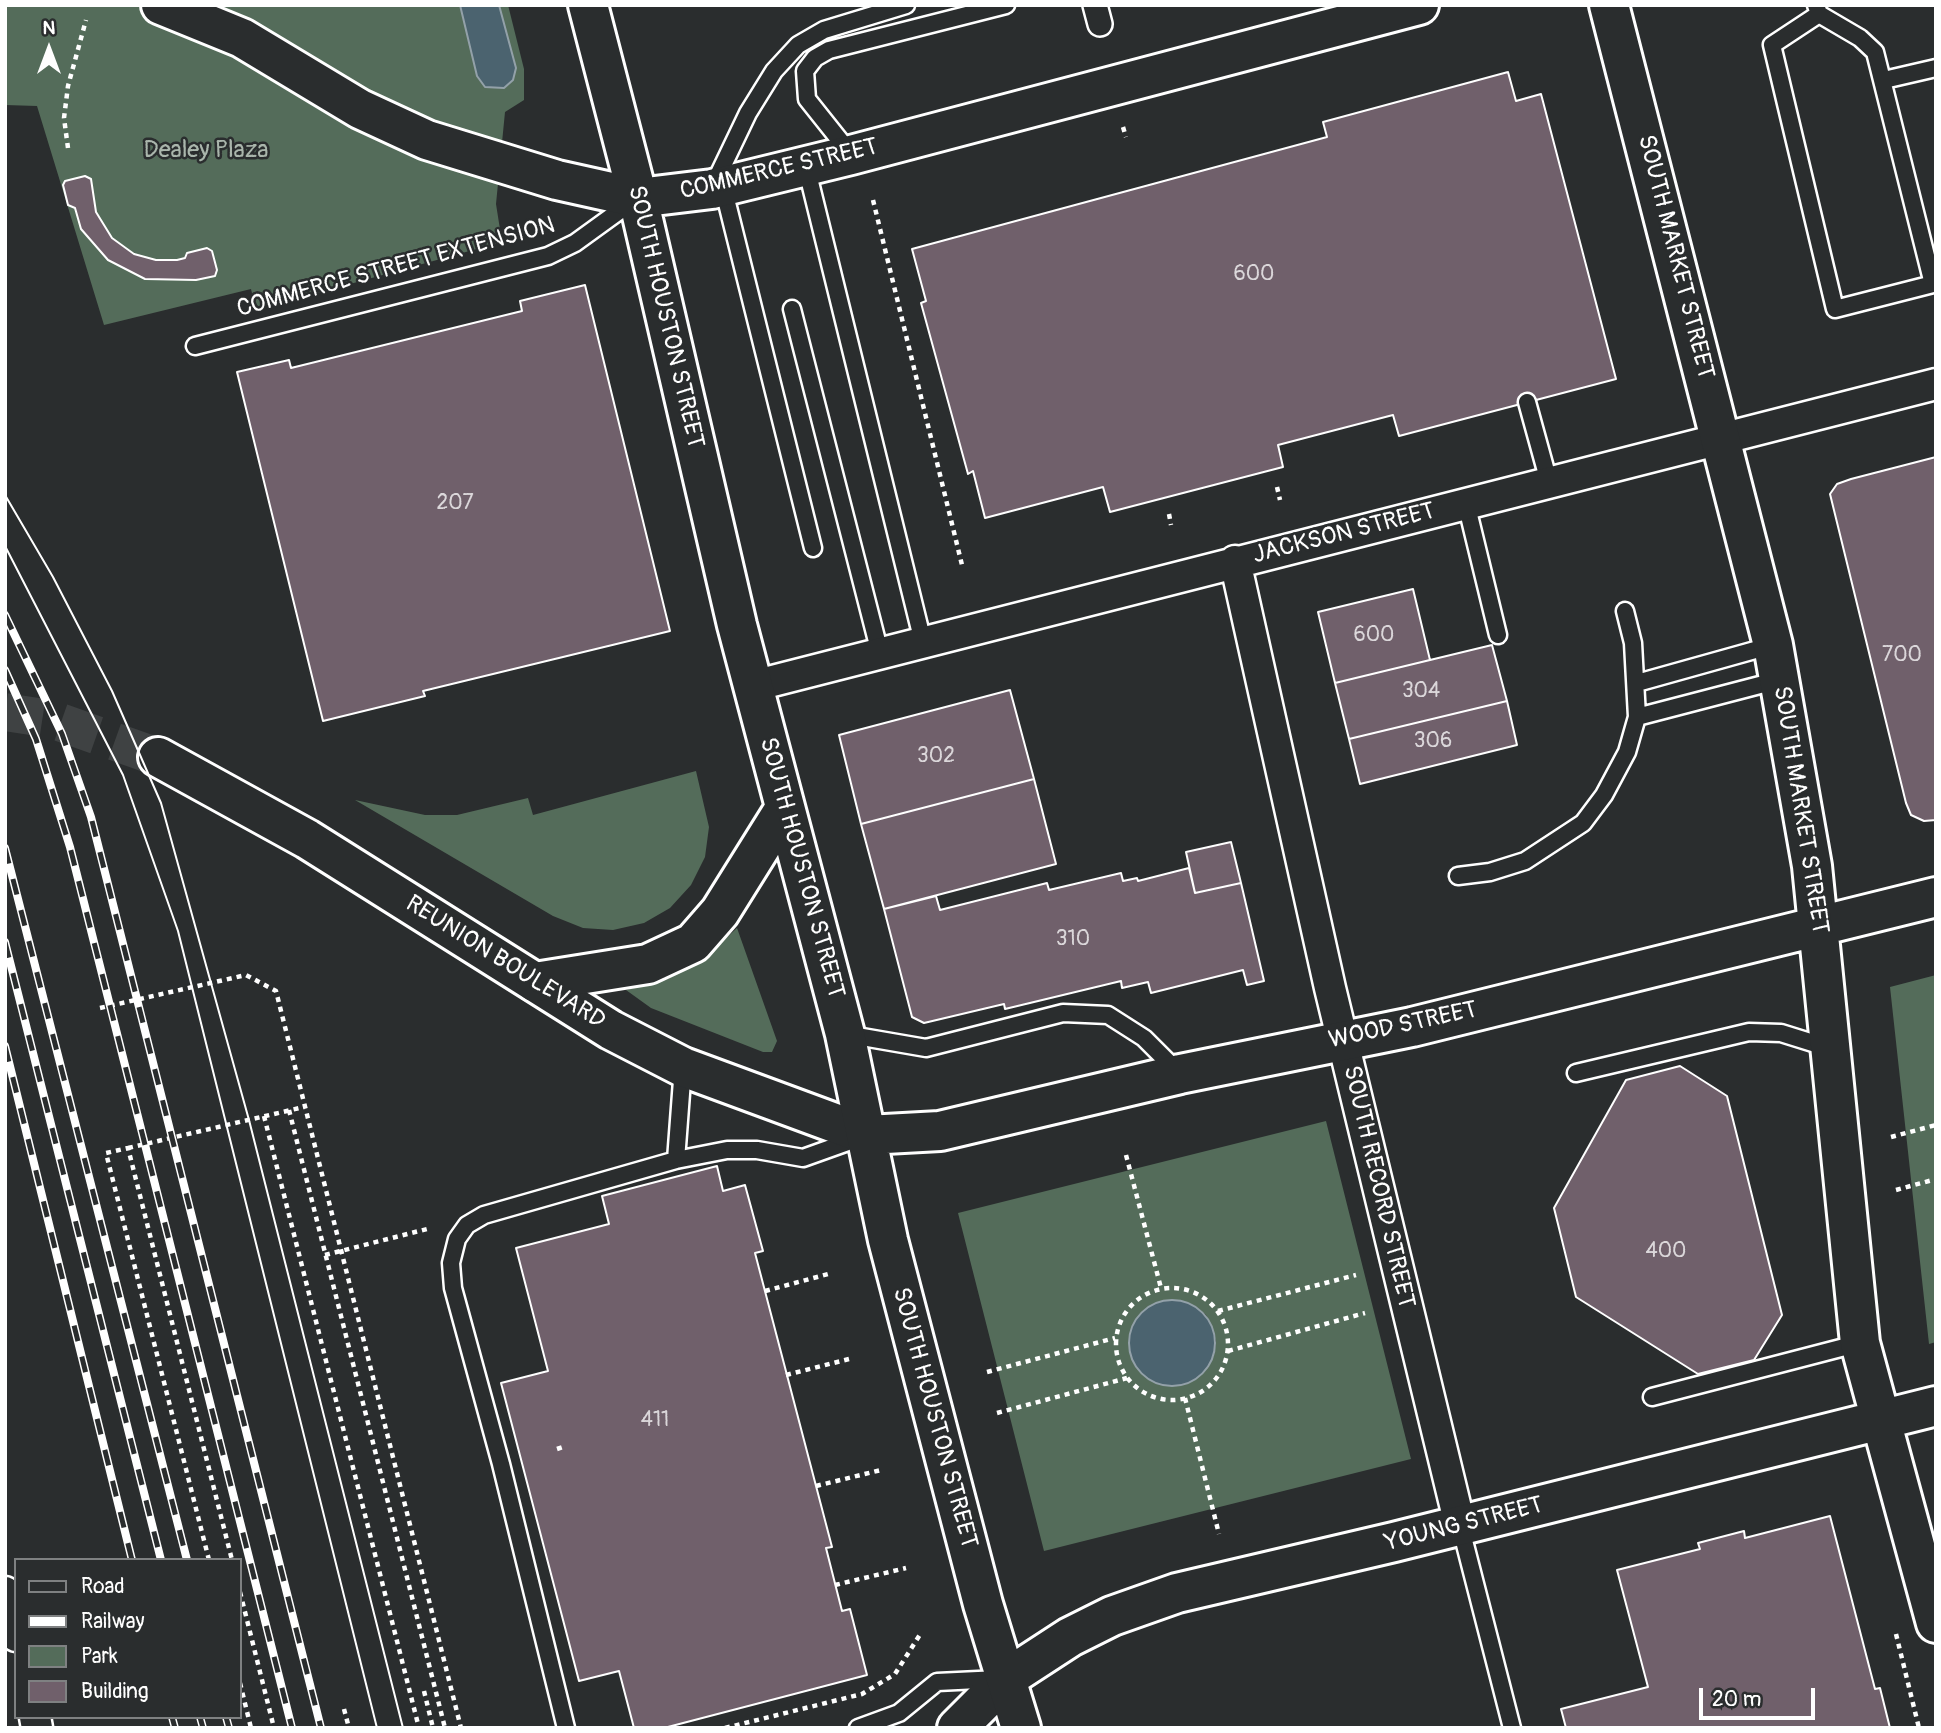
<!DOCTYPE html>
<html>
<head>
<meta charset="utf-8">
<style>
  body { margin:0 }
  #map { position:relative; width:1941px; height:1733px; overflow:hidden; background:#2a2d2e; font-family:Pangolin,sans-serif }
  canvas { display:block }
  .frame { position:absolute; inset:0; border:7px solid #fff; pointer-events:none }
  .legend { position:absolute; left:14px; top:1558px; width:228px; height:161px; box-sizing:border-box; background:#2a2d2e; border:2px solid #7f8182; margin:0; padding:9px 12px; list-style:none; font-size:21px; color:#fff }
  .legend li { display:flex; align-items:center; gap:14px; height:35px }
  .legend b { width:35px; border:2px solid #7f8182 }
  .north { position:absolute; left:14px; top:14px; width:70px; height:70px; -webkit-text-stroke:5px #2a2d2e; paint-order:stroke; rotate:0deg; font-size:19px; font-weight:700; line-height:28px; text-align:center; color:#fff }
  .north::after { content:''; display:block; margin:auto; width:24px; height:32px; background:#fff; clip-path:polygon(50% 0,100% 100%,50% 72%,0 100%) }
  .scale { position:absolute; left:1699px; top:1688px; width:116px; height:32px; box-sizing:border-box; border:4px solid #fff; border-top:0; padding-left:9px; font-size:21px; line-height:24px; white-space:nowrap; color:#fff; -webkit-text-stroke:5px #2a2d2e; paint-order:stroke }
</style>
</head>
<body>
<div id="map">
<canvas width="1941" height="1733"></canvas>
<div class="frame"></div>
<ul class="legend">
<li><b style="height:9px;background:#2a2d2e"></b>Road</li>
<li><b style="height:9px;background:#fff"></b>Railway</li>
<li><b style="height:19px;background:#546c5a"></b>Park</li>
<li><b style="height:19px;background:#70606b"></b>Building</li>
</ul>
<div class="north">N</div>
<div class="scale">20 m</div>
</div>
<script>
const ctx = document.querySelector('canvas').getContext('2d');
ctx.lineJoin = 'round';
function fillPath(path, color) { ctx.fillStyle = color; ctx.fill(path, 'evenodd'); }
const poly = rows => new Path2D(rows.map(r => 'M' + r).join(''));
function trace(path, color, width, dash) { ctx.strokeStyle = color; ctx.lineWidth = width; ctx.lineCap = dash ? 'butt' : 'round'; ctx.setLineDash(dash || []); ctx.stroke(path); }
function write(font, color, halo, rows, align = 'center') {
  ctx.font = font + ' Pangolin,sans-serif'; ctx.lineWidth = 5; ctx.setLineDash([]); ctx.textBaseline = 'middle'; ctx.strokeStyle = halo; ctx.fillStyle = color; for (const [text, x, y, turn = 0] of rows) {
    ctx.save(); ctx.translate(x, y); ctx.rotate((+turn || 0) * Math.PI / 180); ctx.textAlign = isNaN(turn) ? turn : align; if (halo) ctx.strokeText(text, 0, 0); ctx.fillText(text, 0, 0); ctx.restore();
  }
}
fillPath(poly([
  [5,5,508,5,524,69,524,100,505,112,496,204,502,242,256,310,251,289,104,325,37,106,5,105],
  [696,771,709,827,705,857,691,885,670,908,644,923,613,930,583,928,553,916,355,800,425,815,457,815,528,798,533,815],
  [737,928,777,1041,772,1052,763,1052,651,1008,626,990,668,979,706,957],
  [1936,975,1936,1342,1929,1344,1890,987],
  [1326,1121,1411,1459,1044,1551,958,1213],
  [1169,1300,1195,1306,1206,1315,1216,1341,1214,1355,1208,1368,1135,1366,1130,1352,1129,1337,1156,1303]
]), '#546c5a');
const water = poly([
  [460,5,499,5,516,68,513,80,504,88,485,87,477,76,460,5],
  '1129 1343a43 43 0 1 1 86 0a43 43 0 1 1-86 0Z'
]);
fillPath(water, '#4b636f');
trace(water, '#93a1a9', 2);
const building = poly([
  [1508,72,1516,101,1541,94,1616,379,1399,436,1393,415,1278,445,1283,467,1110,512,1103,487,985,518,973,471,968,474,921,303,926,301,912,249,1327,137,1323,122,1508,72],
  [85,176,91,179,96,212,112,238,134,254,156,260,177,260,185,258,187,253,207,248,212,251,217,270,215,276,196,280,145,279,108,260,81,229,75,208,68,205,63,185,65,181,85,176],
  [585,285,670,631,423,691,425,696,323,721,237,372,289,360,291,368,522,311,520,301,585,285],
  [1936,457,1936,820,1924,821,1911,815,1906,803,1830,494,1837,484,1851,479,1936,457],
  [1413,589,1430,660,1335,683,1318,612,1413,589],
  [1492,645,1507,701,1349,739,1335,683,1492,645],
  [1010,690,1034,779,861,824,839,735,1010,690],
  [1507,701,1517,745,1360,784,1349,739,1507,701],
  [1034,779,1056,864,884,909,861,824,1034,779],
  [1231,842,1241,883,1195,893,1186,852,1231,842],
  [1189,868,1195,893,1241,883,1264,981,1247,985,1243,970,1151,993,1148,982,1122,988,1121,981,1005,1009,1004,1004,924,1023,912,1017,884,909,936,896,940,910,1047,883,1049,890,1121,873,1123,881,1137,878,1138,881,1189,868],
  [1680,1066,1727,1096,1782,1315,1754,1360,1698,1374,1576,1297,1554,1208,1626,1080,1680,1066],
  [717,1166,723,1191,745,1185,763,1251,755,1253,832,1547,826,1548,842,1611,850,1609,867,1675,664,1728,634,1728,619,1671,579,1681,501,1383,548,1371,516,1248,609,1224,602,1196,717,1166],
  [1830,1516,1875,1689,1880,1688,1890,1728,1566,1728,1561,1709,1648,1687,1617,1570,1700,1549,1698,1543,1744,1531,1745,1538,1830,1516]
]);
fillPath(building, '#70606b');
trace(building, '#fff', 2);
trace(poly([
  [5,712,51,719,158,757]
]), '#3f4243', 38, [38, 19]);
const service = poly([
  [1816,5,1819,14,1860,38,1875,52,1933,284,1936,283],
  [1819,14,1772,45,1835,309,1933,284],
  [1884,80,1936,68],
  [850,153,807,99,805,71,815,58,829,50,1006,5],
  [806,166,923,642],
  [714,184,748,113,774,71,798,45,824,30,906,5],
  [723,187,813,548],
  [792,309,880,653],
  [195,346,548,256,575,243,633,201],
  [1527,402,1549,482],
  [1466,503,1498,635],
  [1637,683,1773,645],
  [1637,717,1779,680],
  [1458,876,1490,872,1525,861,1583,823,1604,795,1627,752,1637,717,1633,643,1625,611],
  [845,1034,926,1048,1063,1013,1108,1015,1144,1038,1178,1072],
  [1576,1073,1749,1032,1781,1033,1829,1048],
  [676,1160,683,1067],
  [1652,1397,1860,1343],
  [1460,1525,1512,1728],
  [566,1728,501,1464,453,1288,451,1263,457,1239,467,1225,484,1215,676,1160,727,1150,757,1150,803,1158,859,1138],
  [858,1728,899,1713,937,1682,999,1679]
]);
const pedestrian = poly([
  [1095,5,1100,24]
]);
const minor = poly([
  [1235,561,1330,988,1460,1525],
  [753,686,1936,384],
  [5,1592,16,1636],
  [35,1717,37,1728]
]);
const tertiary = poly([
  [158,757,307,839,611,1030,683,1067,867,1135],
  [957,1728,1007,1678]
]);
const secondary = poly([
  [161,5,242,38,360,109,427,140,557,180,638,198,712,189,851,155,1419,5],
  [588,5,638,198,737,625,845,1034,888,1240,983,1604,1021,1728],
  [1609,5,1773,645,1812,866,1860,1343,1936,1623],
  [535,982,648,964,693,943,720,912,785,808],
  [867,1135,940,1131,1180,1074,1412,1027,1936,897],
  [1007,1678,1070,1637,1112,1616,1177,1593,1394,1542,1936,1406]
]);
trace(service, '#fff', 21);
trace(pedestrian, '#fff', 28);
trace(minor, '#fff', 35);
trace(tertiary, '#fff', 44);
trace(secondary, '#fff', 44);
trace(poly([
  [1123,127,1126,137],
  [68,148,64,118,68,86,86,20],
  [873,200,962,565],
  [1277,487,1280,500],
  [1169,514,1171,525],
  [100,1008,246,975,276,991,461,1728],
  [289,1110,445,1728],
  [264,1116,419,1728],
  [1891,1137,1936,1125],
  [128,1148,304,1107],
  [1126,1155,1161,1288],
  [1896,1190,1936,1179],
  [325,1255,431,1228],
  '1116 1344a56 56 0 1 1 112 0a56 56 0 1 1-112 0Z',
  [765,1291,832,1273],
  [1218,1311,1356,1275],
  [1228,1351,1365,1313],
  [987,1372,1115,1338],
  [786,1375,853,1358],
  [1185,1398,1219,1534],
  [997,1413,1127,1378],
  [557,1449,563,1447],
  [816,1486,881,1470],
  [209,1560,106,1153,128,1148,232,1560],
  [835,1585,906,1568],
  [240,1592,274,1728],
  [1896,1634,1919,1728],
  [240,1683,251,1728],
  [424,1691,433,1728],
  [344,1709,349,1728],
  [725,1728,862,1694,895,1674,921,1633]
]), '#fff', 4.5, [5, 5]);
trace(service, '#2a2d2e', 16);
trace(pedestrian, '#2a2d2e', 23);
trace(minor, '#2a2d2e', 30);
trace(tertiary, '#2a2d2e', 38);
trace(secondary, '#2a2d2e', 38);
trace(poly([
  [5,495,53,577,112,691,161,803,249,1120,403,1728],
  [5,546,123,775,178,931,377,1728]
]), '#fff', 2);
const rail = poly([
  [5,615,62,734,91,817,321,1728],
  [5,670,36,739,70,847,292,1728],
  [5,848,187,1560],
  [5,942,161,1560],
  [5,1046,132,1560],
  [172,1717,175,1728],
  [200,1717,203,1728],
  [226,1717,229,1728]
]);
trace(rail, '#fff', 8);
trace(rail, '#2a2d2e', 5, [16]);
write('21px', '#dbd7da', null, [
  ["600",1254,275],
  ["207",455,504],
  ["600",1374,636],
  ["700",1902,656],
  ["304",1421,692],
  ["306",1433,742],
  ["302",936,757],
  ["310",1073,940],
  ["400",1666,1252],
  ["411",655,1421]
]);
write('24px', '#aab6ac', '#2a2d2e', [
  ["Dealey Plaza",206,151]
]);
write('24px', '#fff', '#2a2d2e', [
  ["COMMERCE STREET",779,170,-13],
  ["SOUTH MARKET STREET",1675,257,76],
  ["COMMERCE STREET EXTENSION",396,268,-15],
  ["SOUTH HOUSTON STREET",665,317,77],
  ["JACKSON STREET",1344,534,-14],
  ["SOUTH MARKET STREET",1800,810,81],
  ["SOUTH HOUSTON STREET",801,868,75],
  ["REUNION BOULEVARD",505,963,32],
  ["WOOD STREET",1403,1026,-12],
  ["SOUTH RECORD STREET",1378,1187,77],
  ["SOUTH HOUSTON STREET",934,1418,75],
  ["YOUNG STREET",1464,1525,-14]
]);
</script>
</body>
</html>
